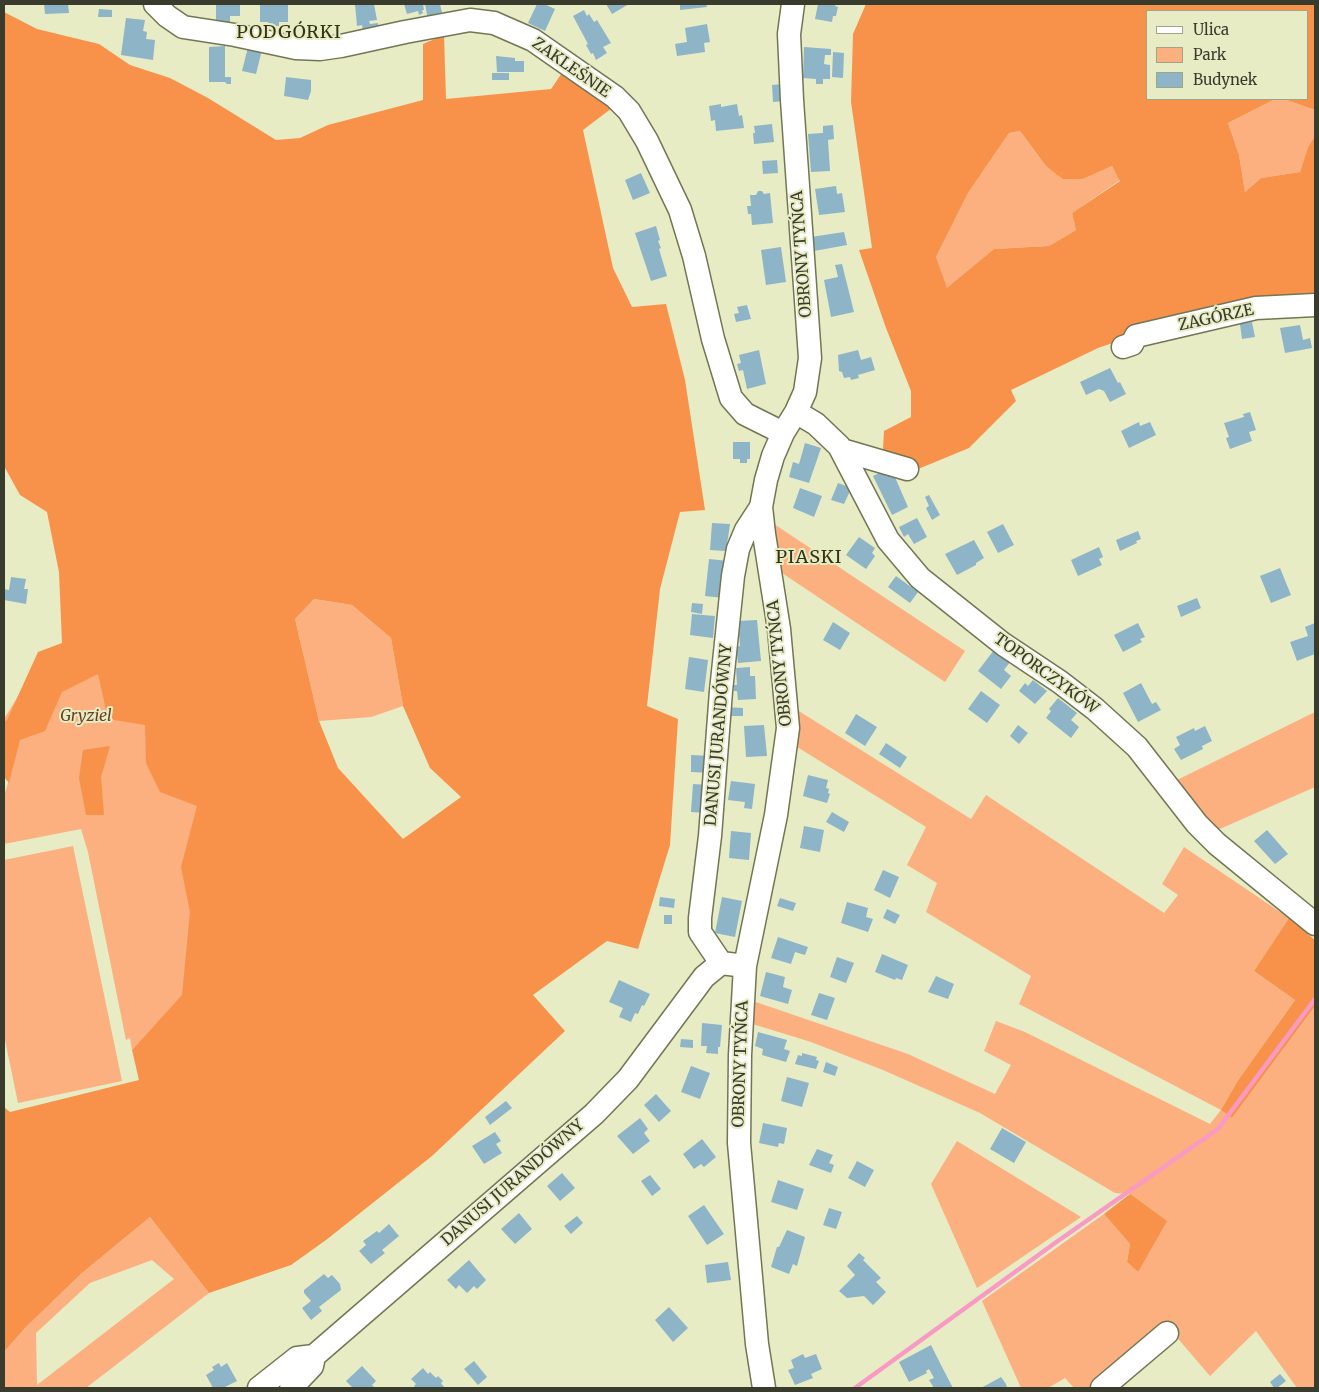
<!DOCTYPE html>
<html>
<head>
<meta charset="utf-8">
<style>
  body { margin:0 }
  #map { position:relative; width:1319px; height:1392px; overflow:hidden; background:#e7ecc5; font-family:Merriweather,serif }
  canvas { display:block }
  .frame { position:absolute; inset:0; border:5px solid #393b2c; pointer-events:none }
  .legend { position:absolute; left:1146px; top:10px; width:162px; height:90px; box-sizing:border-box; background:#e7ecc5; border:1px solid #a1a588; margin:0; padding:6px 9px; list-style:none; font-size:15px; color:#393b2c }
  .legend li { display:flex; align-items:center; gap:10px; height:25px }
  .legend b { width:25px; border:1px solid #a1a588 }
</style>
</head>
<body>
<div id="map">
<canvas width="1319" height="1392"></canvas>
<div class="frame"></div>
<ul class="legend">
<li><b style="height:6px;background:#fff"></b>Ulica</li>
<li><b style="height:14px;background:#fcaf7f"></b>Park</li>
<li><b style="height:14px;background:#8eb4c8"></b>Budynek</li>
</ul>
</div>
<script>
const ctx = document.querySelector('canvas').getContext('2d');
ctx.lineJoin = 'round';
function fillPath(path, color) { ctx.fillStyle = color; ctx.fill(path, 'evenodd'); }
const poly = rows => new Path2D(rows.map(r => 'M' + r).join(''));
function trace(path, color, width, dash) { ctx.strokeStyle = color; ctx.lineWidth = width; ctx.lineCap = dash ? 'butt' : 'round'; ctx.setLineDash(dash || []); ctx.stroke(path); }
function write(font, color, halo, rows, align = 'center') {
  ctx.font = font + ' Merriweather,serif'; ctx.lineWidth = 4; ctx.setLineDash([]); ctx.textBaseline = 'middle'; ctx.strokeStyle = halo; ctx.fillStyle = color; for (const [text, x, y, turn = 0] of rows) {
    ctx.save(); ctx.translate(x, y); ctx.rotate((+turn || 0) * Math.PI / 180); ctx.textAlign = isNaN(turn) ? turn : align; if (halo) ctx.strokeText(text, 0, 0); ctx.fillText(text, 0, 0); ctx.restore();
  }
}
fillPath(poly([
  [1275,99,1284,99,1315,110,1315,136,1308,147,1300,172,1261,178,1245,192,1239,155,1228,123],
  [1020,131,1046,166,1083,179,1112,166,1120,180,1072,213,1076,230,1049,246,994,249,947,289,936,257,968,193,1009,133],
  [771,522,965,651,945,682,776,569],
  [314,599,352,605,391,638,403,706,371,717,319,721,295,619],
  [129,636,197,806,255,973,155,1025,132,1050,130,1038,126,1040,88,852,81,829,4,844,4,796,13,767,4,746,4,719,30,677],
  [794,708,971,819,986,795,1164,913,1178,895,1162,884,1184,847,1289,918,1254,971,1295,1000,1237,1082,1221,1110,1232,1118,1315,1006,1315,1388,1297,1388,1256,1331,1210,1376,1174,1334,1093,1388,1074,1388,1065,1378,1048,1388,1021,1388,982,1301,1104,1214,1130,1244,1127,1262,1138,1272,1130,1194,1115,1193,980,1113,883,1070,811,1042,746,1022,750,1000,908,1054,995,1094,1011,1065,984,1051,996,1021,1025,1032,1210,1124,1221,1110,1019,1004,1031,976,926,912,937,883,907,865,926,827,794,745],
  [1315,712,1315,787,1213,832,1173,782],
  [73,846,122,1081,18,1103,4,1035,4,860],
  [957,1141,1081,1217,977,1288,931,1184],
  [150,1217,209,1293,86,1388,4,1388,4,1352,25,1328,82,1273],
  [152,1260,174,1279,37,1385,36,1333,90,1283]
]), '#fcaf7f');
fillPath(poly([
  [866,4,1315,4,1315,110,1284,99,1308,99,1308,11,1148,11,1148,99,1275,99,1228,123,1239,155,1245,192,1261,178,1300,172,1308,147,1315,136,1315,298,1156,328,1098,348,1011,390,1016,401,969,448,906,474,883,449,884,431,911,417,911,391,886,328,859,250,872,248,851,102,853,34],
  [1020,131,1046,166,1063,179,1083,179,1112,166,1120,181,1072,213,1076,230,1049,246,994,249,947,288,936,257,968,193,1009,133],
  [4,12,37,29,99,44,130,65,170,78,208,98,276,140,300,138,328,125,423,100,423,44,444,35,446,99,551,89,564,70,612,108,583,130,613,268,632,307,666,304,685,380,705,510,680,512,660,589,647,706,678,719,670,845,638,949,607,941,533,995,565,1031,432,1156,326,1240,291,1265,209,1293,150,1217,82,1273,25,1328,4,1352,4,1107,10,1112,139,1080,132,1050,182,995,190,912,181,867,197,806,160,792,146,763,145,725,108,719,98,674,62,692,45,731,20,740,9,783,4,777,4,722,7,720,38,652,62,643,59,572,47,512,20,495,4,466],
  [314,599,352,605,391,638,403,706,430,768,461,797,403,839,338,768,319,721,295,619],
  [110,746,101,777,104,815,86,815,79,778,83,750],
  [1289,918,1315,940,1315,1006,1232,1118,1221,1110,1237,1082,1295,1000,1254,971],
  [1130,1194,1167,1221,1138,1272,1127,1262,1130,1244,1104,1214]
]), '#f8914a');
trace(poly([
  [855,1388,1055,1243,1218,1129,1315,999]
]), '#f89ac3', 4.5);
fillPath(poly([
  [44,4,68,4,69,13,45,14],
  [216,4,240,4,240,16,230,16,230,24,216,25],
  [260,4,288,4,288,22,279,22,279,26,268,26,268,22,260,22],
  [355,4,374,4,377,20,369,21,370,24,378,23,379,32,364,36,362,25,357,26],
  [404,4,423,4,424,10,422,10,423,13,419,15,418,11,407,14],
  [425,4,440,4,443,17,428,20],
  [537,4,544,4,555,9,545,31,528,23],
  [606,4,629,4,612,14],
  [680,4,706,4,707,7,680,10],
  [818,4,835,4,835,6,838,7,836,16,833,16,832,22,815,19],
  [99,9,112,10,112,17,98,17],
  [584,10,587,16,589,14,594,22,597,20,611,43,603,47,607,53,596,60,593,53,591,54,586,45,588,44,573,16],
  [126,18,145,20,143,31,147,32,146,39,155,40,153,60,121,55],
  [707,24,710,42,704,43,705,52,677,56,675,44,687,42,685,28],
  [249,43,263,46,256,74,242,71],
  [225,46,225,77,231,77,231,84,227,84,225,82,209,82,209,47],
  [804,47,831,49,831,55,825,55,824,64,830,65,830,79,823,79,823,84,816,84,816,79,803,78],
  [833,52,844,53,843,78,832,77],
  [496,56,515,58,515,61,524,61,524,72,497,72],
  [492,73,509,73,509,80,492,80],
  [286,77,311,80,311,91,308,100,284,96],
  [783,84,784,101,773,102,772,85],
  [721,104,721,107,737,104,739,116,742,115,744,128,716,131,715,120,711,121,709,106],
  [772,124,774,142,754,144,753,133,755,133,754,126],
  [833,125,834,139,828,140,830,171,811,172,808,134,823,133,823,126],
  [777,160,778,173,763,174,762,161],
  [641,173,650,193,633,200,625,180],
  [836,186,837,194,842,193,845,212,819,215,815,189],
  [758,191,762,191,764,194,770,193,773,223,752,225,751,214,748,214,747,206,751,206,750,195,756,195],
  [656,226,660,240,658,241,661,248,659,249,667,276,651,281,635,233],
  [844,232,847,245,814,251,811,237],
  [781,247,786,282,766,285,761,250],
  [842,264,854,312,831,317,824,280,838,277,835,265],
  [747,305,751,319,736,322,734,314,739,313,737,307],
  [1252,322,1255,337,1242,339,1240,324],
  [1300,325,1303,340,1310,338,1312,348,1285,353,1280,328],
  [759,350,766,384,747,389,743,370,739,371,737,364,741,363,739,355],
  [858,350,861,360,871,357,875,370,858,375,859,378,851,380,850,377,844,378,842,372,839,371,838,355],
  [1110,368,1118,383,1120,382,1126,394,1110,402,1104,391,1099,389,1086,395,1080,382],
  [1250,412,1256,430,1249,432,1252,441,1230,449,1226,438,1229,437,1224,423,1244,417,1243,414],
  [1139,422,1140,426,1150,422,1156,435,1129,448,1121,431],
  [733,442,750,442,750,459,747,459,747,463,740,463,740,459,733,459],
  [805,443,821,448,809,483,789,477,793,462,799,464],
  [881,472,889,472,891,476,894,475,908,507,892,515,873,476],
  [838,483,849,487,850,491,844,504,831,500],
  [800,488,822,496,814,517,793,508],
  [929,495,940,515,932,520,926,508,929,506,925,497],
  [917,518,927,537,914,544,908,534,904,537,899,527],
  [712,523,730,524,726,551,710,550],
  [1003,524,1014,545,998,553,987,532],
  [1138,531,1141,539,1136,541,1137,543,1120,551,1116,540],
  [859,537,875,548,872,553,875,556,866,569,846,555],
  [974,540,984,558,976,563,976,565,957,575,945,554],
  [1099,547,1103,557,1099,559,1102,565,1078,576,1071,560],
  [709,559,729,561,724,598,705,596],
  [1280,568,1291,595,1271,603,1260,576],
  [896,576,918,592,910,603,888,587],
  [11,577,26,579,24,589,28,589,26,604,4,600,4,589,9,590],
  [1197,598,1201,608,1181,617,1177,606],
  [692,603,703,604,702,614,691,612],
  [692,614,715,616,713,638,690,635],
  [757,620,761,661,738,663,736,647,740,646,738,621],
  [833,622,850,633,840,650,823,640],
  [1138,623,1145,637,1140,639,1142,642,1123,652,1114,635],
  [1315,623,1315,654,1297,661,1290,642,1308,636,1305,627],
  [994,650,1010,662,1004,670,1011,676,1001,689,978,671],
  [689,657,708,660,704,692,685,689],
  [750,667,750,676,755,676,756,699,738,700,737,691,734,691,733,685,737,685,736,668],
  [1033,680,1047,691,1035,704,1019,691,1025,683,1028,686],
  [1141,683,1152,704,1156,702,1161,710,1138,722,1123,693],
  [981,691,1000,705,987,723,968,709],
  [1058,698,1077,713,1071,720,1079,727,1071,738,1046,718,1051,711,1049,709],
  [725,707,743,708,743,716,725,716],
  [856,714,877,727,865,746,845,733],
  [764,725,767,756,746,757,744,726],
  [1018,725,1028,733,1019,744,1010,736],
  [1205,726,1212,741,1202,746,1203,749,1181,760,1174,749,1180,745,1176,737,1194,728,1195,731],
  [886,743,907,757,900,768,879,754],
  [691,755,711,756,711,773,691,772],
  [808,775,828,780,826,788,829,789,828,793,830,794,827,803,803,796],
  [731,781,755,784,752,809,744,808,745,802,728,800],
  [693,784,708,785,706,813,691,812],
  [832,812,849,822,844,832,826,822],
  [804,826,824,830,820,852,800,848],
  [1267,830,1288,854,1275,864,1254,841],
  [731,831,751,833,749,860,729,858],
  [883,870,899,877,890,898,874,890],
  [660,897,675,899,674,908,659,906],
  [722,897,742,901,735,937,715,933],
  [780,898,796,903,793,911,777,906],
  [847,902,868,908,866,917,873,919,868,932,841,923],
  [887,909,900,915,895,924,883,918],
  [664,915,672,915,672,924,664,924],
  [778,937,808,947,805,955,795,952,791,964,771,958],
  [882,954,908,965,902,980,896,978,895,980,875,972],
  [837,957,854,963,846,983,830,977],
  [766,972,785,977,783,987,792,990,788,1004,760,996],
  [936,976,954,984,948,999,928,992],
  [619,980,650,994,644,1006,642,1005,638,1014,635,1013,631,1022,619,1017,623,1008,609,1002],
  [819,993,835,998,827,1020,811,1015],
  [702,1023,722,1025,720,1047,718,1047,718,1054,706,1053,707,1046,701,1046],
  [758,1032,787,1040,784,1049,790,1051,786,1062,762,1055,763,1049,755,1046],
  [681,1039,693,1040,693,1048,680,1047],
  [802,1053,817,1057,816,1060,819,1061,816,1069,795,1064,798,1055,802,1056],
  [826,1062,838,1067,835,1076,823,1072],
  [691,1066,710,1073,700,1099,681,1092],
  [787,1077,809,1083,802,1107,781,1101],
  [656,1094,671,1111,659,1122,644,1105],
  [506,1101,512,1108,490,1125,485,1117],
  [640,1118,648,1129,644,1133,650,1141,633,1154,617,1136],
  [763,1123,787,1128,784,1144,779,1143,778,1147,759,1143],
  [1002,1128,1026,1142,1014,1163,990,1149],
  [495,1132,501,1141,496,1144,502,1153,484,1164,472,1146],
  [702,1139,716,1157,704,1167,701,1164,694,1169,683,1154],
  [817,1149,833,1155,829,1163,834,1165,831,1173,809,1165],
  [857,1161,874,1170,865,1187,848,1178],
  [562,1173,575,1188,560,1201,547,1186],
  [650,1175,661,1189,652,1196,641,1181],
  [778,1180,804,1189,797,1210,771,1202],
  [704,1205,724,1234,707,1245,688,1216],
  [829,1208,842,1212,836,1229,823,1225],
  [519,1213,532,1229,515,1244,501,1229],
  [577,1216,583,1223,571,1234,564,1226],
  [389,1224,399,1236,382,1250,385,1253,371,1264,359,1251,366,1245,363,1241,377,1231,379,1233],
  [787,1230,805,1237,797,1266,793,1264,789,1274,771,1267,777,1247,779,1247],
  [859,1253,865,1258,863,1260,881,1278,876,1282,886,1292,873,1305,864,1296,847,1298,839,1291,855,1275,847,1266],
  [469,1260,486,1280,477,1289,474,1286,467,1293,459,1285,456,1289,447,1280],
  [728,1262,731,1280,707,1283,705,1265],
  [324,1274,328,1278,332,1275,340,1284,341,1290,319,1307,322,1311,311,1320,302,1308,311,1301,304,1293,304,1290],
  [669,1307,688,1328,673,1342,655,1320],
  [931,1345,941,1365,953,1388,934,1388,929,1380,934,1378,929,1369,926,1371,927,1373,909,1382,899,1362],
  [803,1354,805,1358,816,1354,822,1369,811,1374,813,1378,795,1385,788,1370,794,1368,791,1360],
  [474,1361,487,1377,478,1385,464,1369],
  [219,1363,221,1367,227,1363,237,1381,223,1388,213,1388,206,1375,214,1370,212,1367],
  [362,1366,376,1381,372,1385,375,1388,353,1388,346,1381],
  [423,1368,428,1374,430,1372,436,1378,438,1376,443,1381,441,1383,444,1387,416,1388,414,1386,416,1384,411,1379],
  [1280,1374,1286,1381,1277,1388,1274,1388,1270,1382],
  [1001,1377,1006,1384,1007,1388,981,1388]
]), '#8eb4c8');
const minor = poly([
  [155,4,167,16,183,27,235,35,296,48,320,49,341,46,405,32,470,20,494,23,533,40,615,97,629,111,647,141,680,210,694,256,713,339,731,398,745,414,783,433],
  [1123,347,1132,344,1136,336,1256,308,1315,305],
  [796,412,816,424,839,446,888,540,920,578,1003,644,1060,682,1095,709,1137,747,1197,824,1217,844,1315,924],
  [842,450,907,469],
  [721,963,700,932,700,918,710,836,721,691,733,576,738,549,746,530,761,507],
  [259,1388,297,1358,314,1356],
  [291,1388,312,1366,314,1356,594,1114,628,1079,704,977,721,963,745,966],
  [764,1388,757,1344,739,1143,740,1055,745,966,776,815,788,728,779,629,764,534,761,507,766,480,773,456,783,433,796,412,805,392,810,358,792,100,789,34,793,4],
  [1102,1388,1167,1333]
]);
trace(minor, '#727653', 25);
trace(minor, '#fff', 22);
write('16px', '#393b2c', '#e7ecc5', [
  ["ZAKLEŚNIE",571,68,35],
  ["OBRONY TYŃCA",802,254,-94],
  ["ZAGÓRZE",1216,318,-12],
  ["OBRONY TYŃCA",780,663,-96],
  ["TOPORCZYKÓW",1046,674,36],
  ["DANUSI JURANDÓWNY",719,735,-85],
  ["OBRONY TYŃCA",741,1064,-88],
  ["DANUSI JURANDÓWNY",513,1183,-41]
]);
write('italic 16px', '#673c20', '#e7ecc5', [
  ["Gryziel",86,716]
]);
ctx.letterSpacing = '1px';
write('18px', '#313313', '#e7ecc5', [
  ["PODGÓRKI",289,33],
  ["PIASKI",809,558]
]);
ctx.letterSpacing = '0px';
</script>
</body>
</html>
